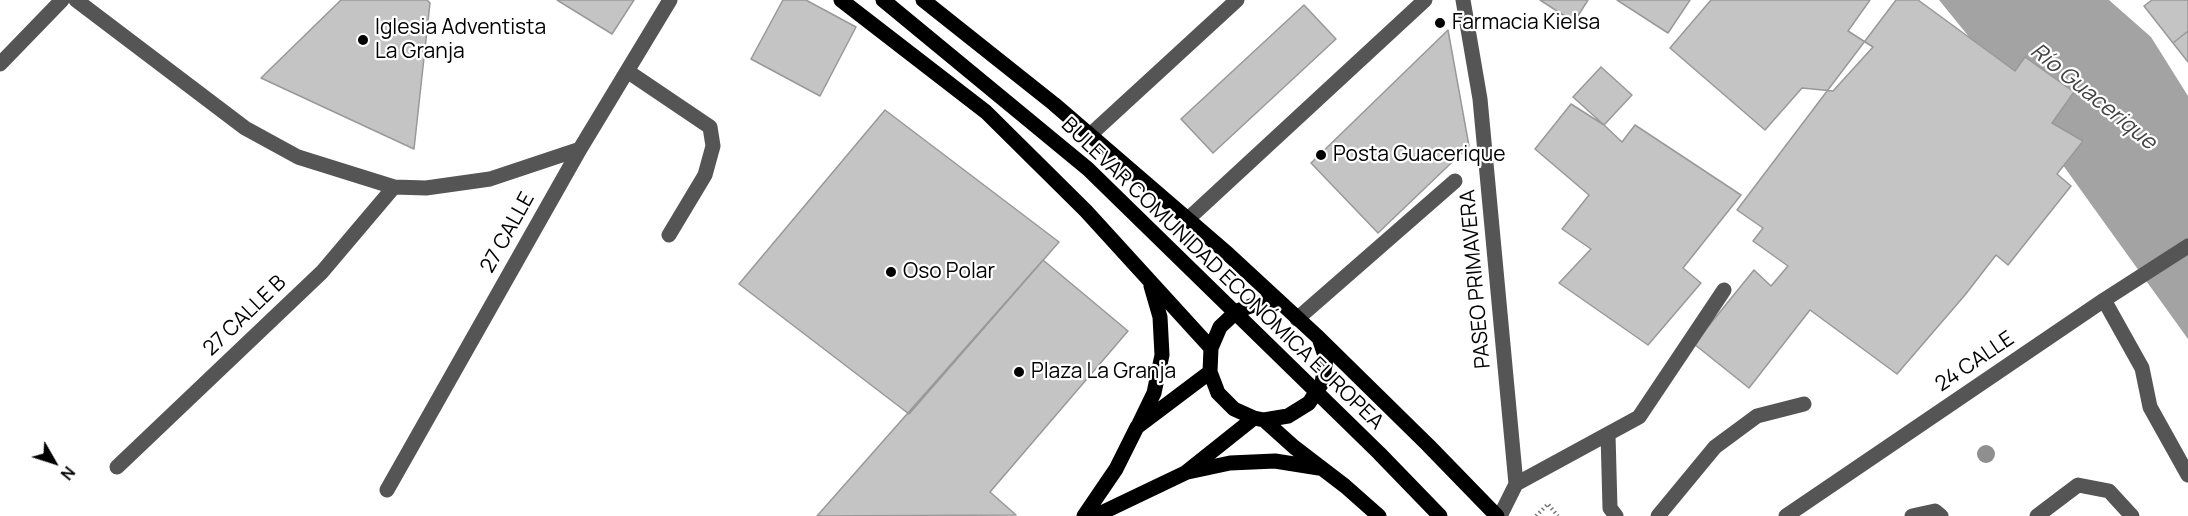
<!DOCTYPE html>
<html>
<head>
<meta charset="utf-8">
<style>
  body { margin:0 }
  #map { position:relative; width:2188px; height:516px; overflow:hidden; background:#fff; font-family:Manrope,sans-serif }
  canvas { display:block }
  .north { position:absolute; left:24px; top:432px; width:60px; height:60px; -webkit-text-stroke:4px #fff; paint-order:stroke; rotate:129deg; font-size:16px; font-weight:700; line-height:24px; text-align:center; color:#000 }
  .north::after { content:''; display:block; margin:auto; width:21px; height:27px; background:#000; clip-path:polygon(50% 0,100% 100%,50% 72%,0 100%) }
</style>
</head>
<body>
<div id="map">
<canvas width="2188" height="516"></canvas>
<div class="north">N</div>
</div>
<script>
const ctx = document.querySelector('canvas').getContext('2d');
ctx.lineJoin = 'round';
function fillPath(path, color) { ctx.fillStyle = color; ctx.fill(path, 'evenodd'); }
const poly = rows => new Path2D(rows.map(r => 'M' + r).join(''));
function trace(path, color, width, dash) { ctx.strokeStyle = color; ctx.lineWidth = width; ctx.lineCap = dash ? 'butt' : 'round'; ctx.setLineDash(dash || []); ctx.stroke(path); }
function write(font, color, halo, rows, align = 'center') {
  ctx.font = font + ' Manrope,sans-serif'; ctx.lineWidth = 4.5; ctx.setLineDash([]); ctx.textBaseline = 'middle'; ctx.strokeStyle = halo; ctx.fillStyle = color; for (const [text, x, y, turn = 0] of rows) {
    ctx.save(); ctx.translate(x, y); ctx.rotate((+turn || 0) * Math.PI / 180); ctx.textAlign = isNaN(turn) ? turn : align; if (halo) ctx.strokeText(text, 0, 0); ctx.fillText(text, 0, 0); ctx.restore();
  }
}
fillPath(poly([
  [1939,0,2109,0,2151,37,2188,96,2188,339,1983,54]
]), '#a3a3a3');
const building = poly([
  [341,0,427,0,430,3,414,149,261,78,341,0],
  [557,0,634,0,612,34,557,0],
  [783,0,806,0,856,27,820,96,751,59,783,0],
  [1540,0,1588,0,1574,22,1540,0],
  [1617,0,1690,0,1668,33,1617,0],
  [1711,0,1870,0,1848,31,1873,47,1833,91,1802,88,1765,130,1670,48,1711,0],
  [1896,0,1918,0,2015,71,2025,57,2074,92,2052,123,2083,141,2057,174,2071,186,2008,265,1996,255,1965,295,1897,374,1810,310,1749,388,1694,344,1754,270,1771,286,1788,266,1753,241,1763,228,1737,210,1896,0],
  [2152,0,2188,0,2188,31,2173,43,2144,6,2152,0],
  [1304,5,1336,39,1213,153,1181,119,1304,5],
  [1448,30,1469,146,1378,233,1311,163,1448,30],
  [2188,31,2188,62,2173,43,2188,31],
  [1601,67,1632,95,1604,125,1573,97,1601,67],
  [1571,104,1604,125,1622,142,1635,125,1741,195,1683,268,1701,283,1648,345,1559,283,1591,249,1562,229,1589,195,1535,149,1571,104],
  [885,110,1059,242,909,414,739,284,885,110],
  [1043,260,1128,331,990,492,1016,515,817,516,1043,260]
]);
fillPath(building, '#c4c4c4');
trace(building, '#999', 1.5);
trace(poly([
  [1536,516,1548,504,1558,516]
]), '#777', 4, [1.5, 3]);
trace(poly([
  [76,0,245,128,298,157,394,187,426,188,490,179,580,149],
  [1463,0,1480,99,1516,484,1500,516],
  [0,64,62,0],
  [627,71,710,127,713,146,705,175,669,235],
  [1090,135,1237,0],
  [1188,219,1425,0],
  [2104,300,2142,368,2150,407,2188,475],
  [1297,319,1455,181],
  [1608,434,1610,508,1616,516],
  [117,467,322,272,394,187],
  [1516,484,1639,417,1724,290],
  [387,490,580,149,670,0],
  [1658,516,1715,447,1757,416,1804,404],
  [1786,516,2104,300,2188,246],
  [1912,516,1935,511,1941,516],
  [2037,516,2078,485,2109,491,2132,516]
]), '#555', 15);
trace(poly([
  [841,0,986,112,1086,211,1211,348],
  [883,0,1088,169,1379,453,1440,516],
  [923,0,1054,104,1228,254,1319,338,1428,445,1497,516],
  [1281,304,1259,303,1237,311,1220,327,1211,348,1210,372,1218,393,1234,409,1254,418,1264,420,1288,416,1309,403,1322,383,1326,359,1320,341],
  [1264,420,1294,447,1345,486,1379,516],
  [1139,424,1154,393,1162,355,1160,317,1151,286],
  [1188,472,1230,463,1275,461,1319,468],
  [1084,516,1116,469,1137,427,1210,372],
  [1095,516,1185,473,1254,418]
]), '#000', 15);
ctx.fillStyle = '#8f8f8f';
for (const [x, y] of [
  [1986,454]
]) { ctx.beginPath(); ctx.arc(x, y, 9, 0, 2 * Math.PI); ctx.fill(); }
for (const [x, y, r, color] of [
  [1440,23,6,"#000"],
  [363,40,6,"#000"],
  [1321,155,6,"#000"],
  [891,272,6,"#000"],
  [1019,372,6,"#000"]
]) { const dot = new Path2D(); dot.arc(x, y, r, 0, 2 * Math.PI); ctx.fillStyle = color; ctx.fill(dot); trace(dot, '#fff', 2); }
write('21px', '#000', '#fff', [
  ["Farmacia Kielsa",1452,23],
  ["Iglesia Adventista",375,28],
  ["La Granja",375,52],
  ["Posta Guacerique",1333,155],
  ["Oso Polar",903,272],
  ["Plaza La Granja",1031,372]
], 'left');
write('21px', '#000', '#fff', [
  ["27 CALLE",508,233,-61],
  ["BULEVAR COMUNIDAD ECONÓMICA EUROPEA",1222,274,44],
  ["PASEO PRIMAVERA",1476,279,-95],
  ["27 CALLE B",245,316,-44],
  ["24 CALLE",1975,362,-34]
]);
write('italic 22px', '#444', '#fff', [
  ["Río Guacerique",2093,97,39]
]);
</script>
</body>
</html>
